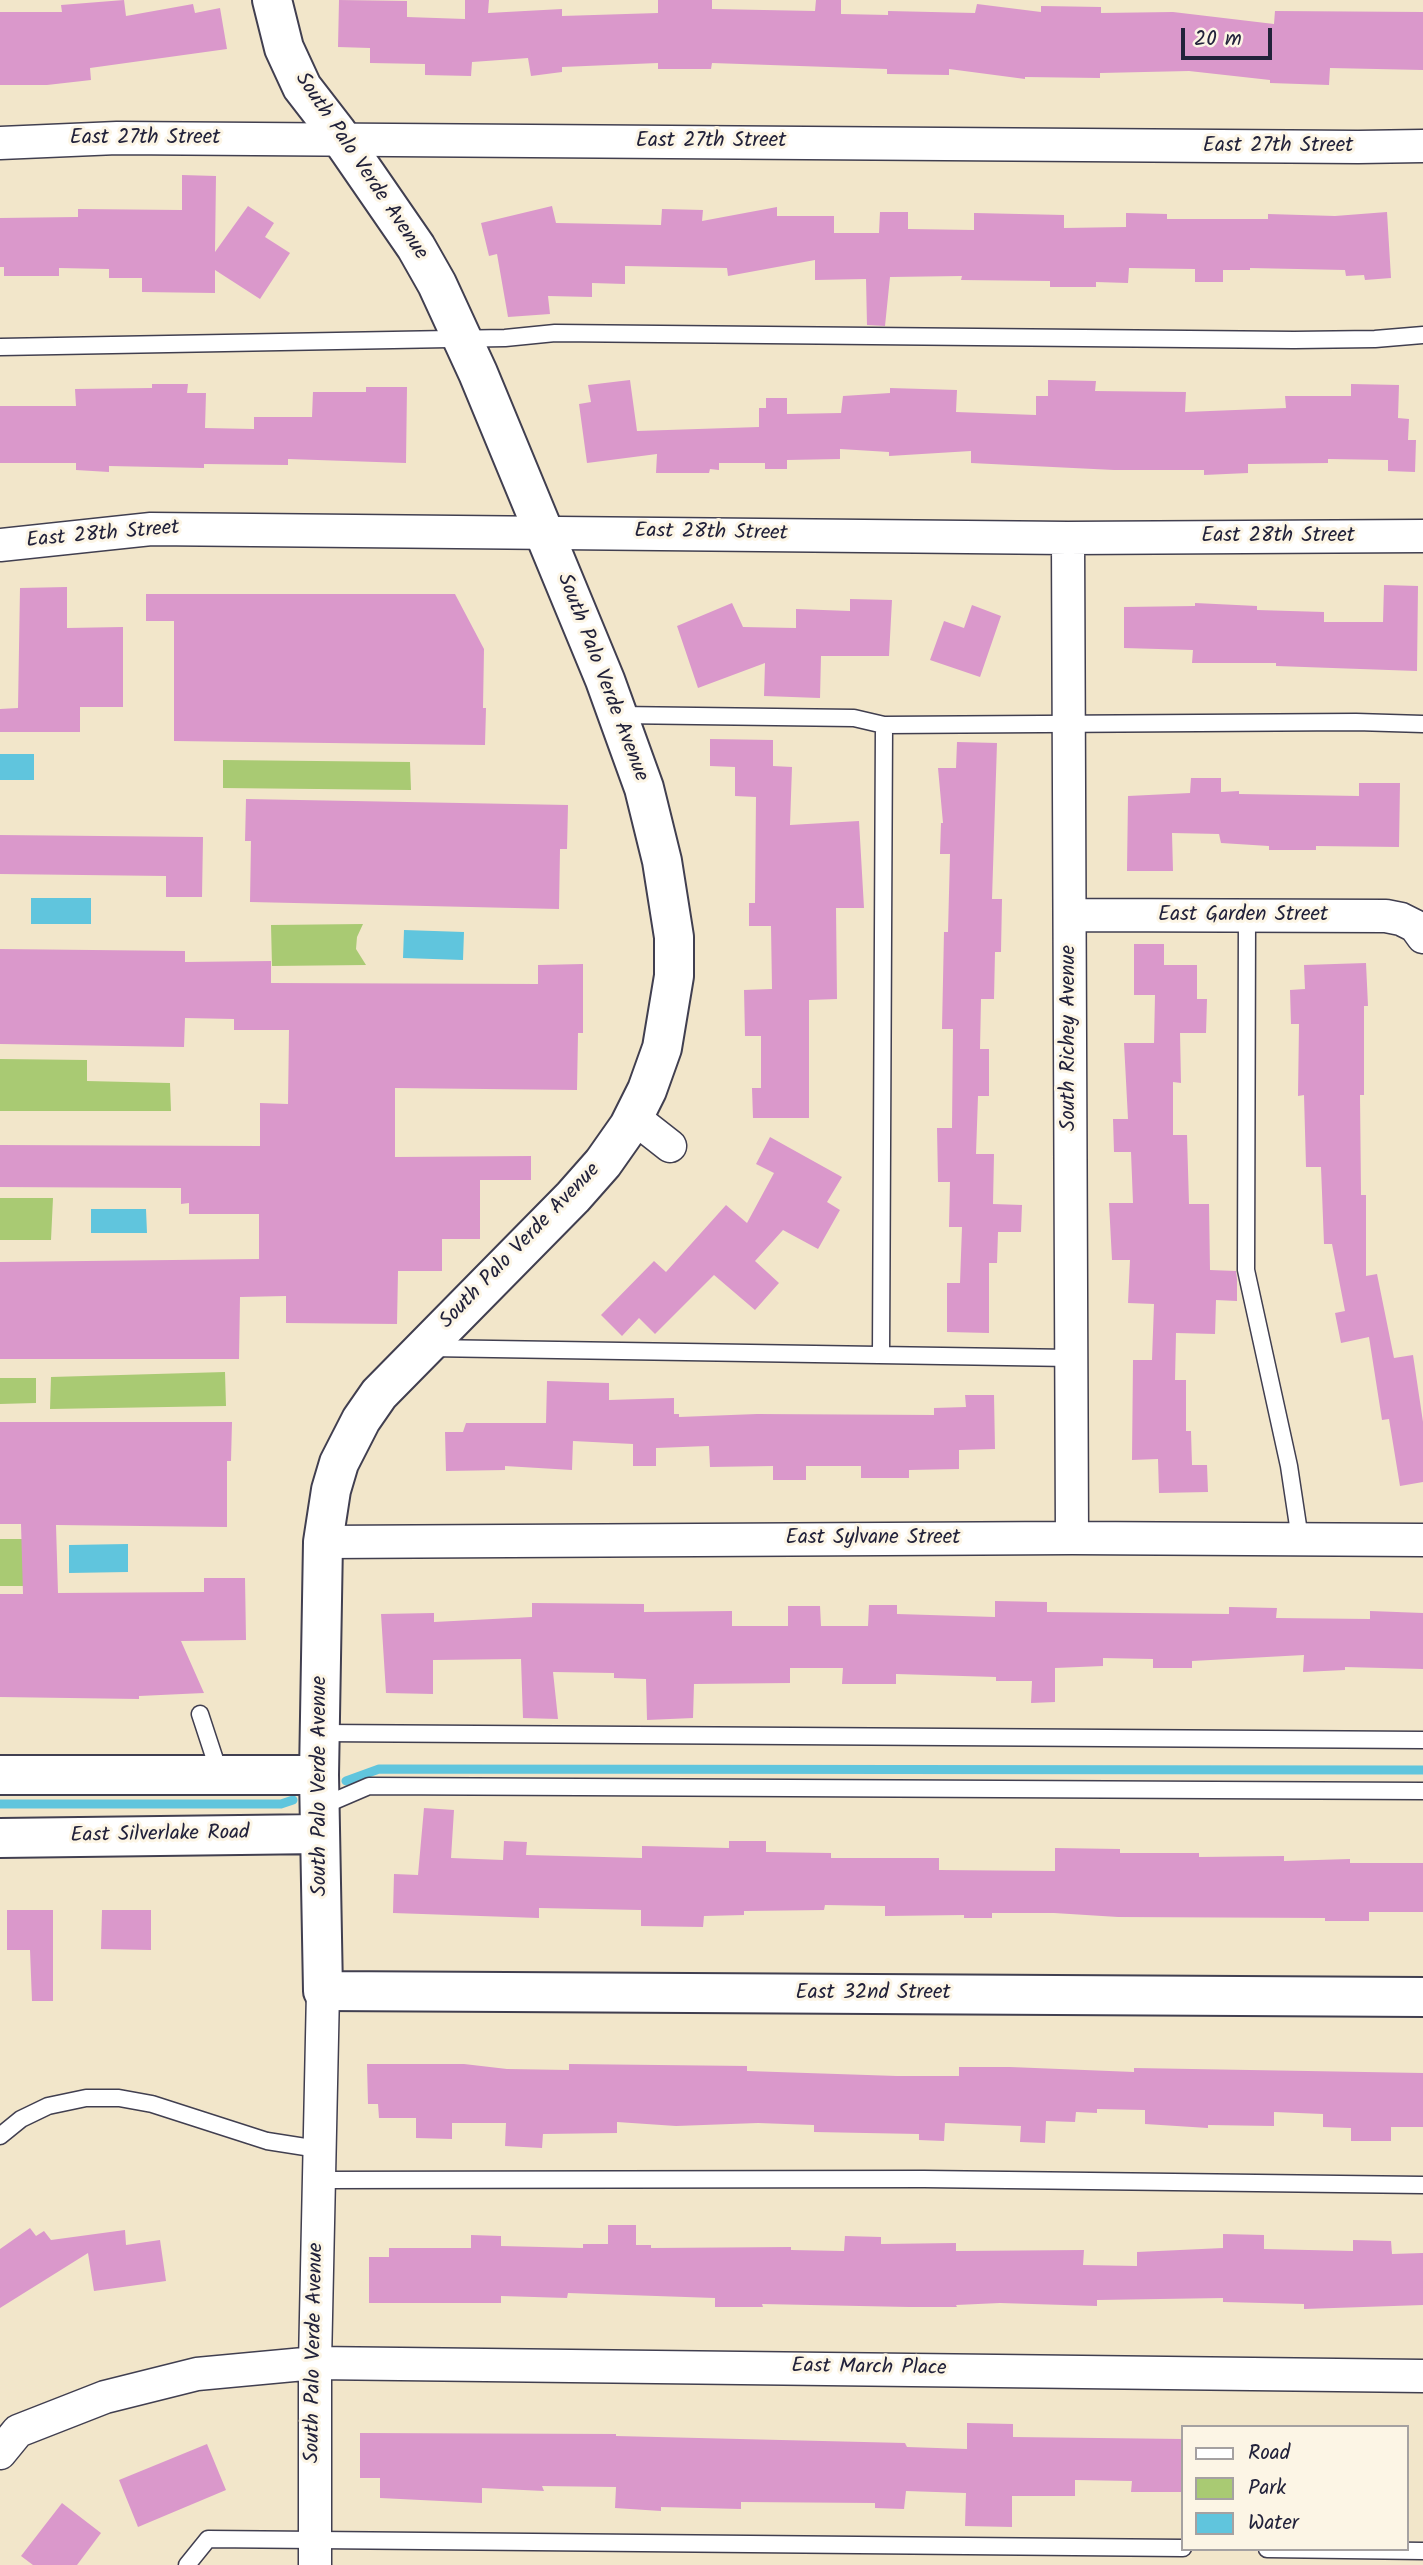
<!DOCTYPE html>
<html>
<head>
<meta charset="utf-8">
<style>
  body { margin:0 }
  #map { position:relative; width:1423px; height:2565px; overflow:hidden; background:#f2e6ca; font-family:Kalam,sans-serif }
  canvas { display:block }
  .legend { position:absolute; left:1181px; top:2425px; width:228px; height:126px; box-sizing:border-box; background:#fcf5e5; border:2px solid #a5a1a1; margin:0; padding:9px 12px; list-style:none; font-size:21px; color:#22223b }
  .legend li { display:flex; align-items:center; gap:14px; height:35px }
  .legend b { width:35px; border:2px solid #a5a1a1 }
  .scale { position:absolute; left:1181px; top:28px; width:91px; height:32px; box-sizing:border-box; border:4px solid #22223b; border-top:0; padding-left:9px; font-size:21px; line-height:24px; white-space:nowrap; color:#22223b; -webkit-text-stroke:5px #fcf5e5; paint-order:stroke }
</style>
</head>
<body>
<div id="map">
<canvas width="1423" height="2565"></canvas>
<ul class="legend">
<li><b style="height:9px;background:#fff"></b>Road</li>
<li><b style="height:19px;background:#a9ca73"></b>Park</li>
<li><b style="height:19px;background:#60c5dd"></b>Water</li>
</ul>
<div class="scale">20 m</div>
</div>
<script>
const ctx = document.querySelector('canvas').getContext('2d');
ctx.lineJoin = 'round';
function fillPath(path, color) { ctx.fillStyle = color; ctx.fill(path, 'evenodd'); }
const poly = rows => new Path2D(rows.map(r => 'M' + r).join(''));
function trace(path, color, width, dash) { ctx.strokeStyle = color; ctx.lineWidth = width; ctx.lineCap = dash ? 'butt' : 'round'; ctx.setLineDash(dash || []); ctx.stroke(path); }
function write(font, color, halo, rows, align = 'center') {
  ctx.font = font + ' Kalam,sans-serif'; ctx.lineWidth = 6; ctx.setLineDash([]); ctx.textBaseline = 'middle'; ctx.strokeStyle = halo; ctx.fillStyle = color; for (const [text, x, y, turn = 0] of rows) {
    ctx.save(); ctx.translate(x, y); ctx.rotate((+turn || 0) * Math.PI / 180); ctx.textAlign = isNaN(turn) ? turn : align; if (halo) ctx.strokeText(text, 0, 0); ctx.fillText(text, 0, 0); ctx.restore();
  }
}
fillPath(poly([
  [223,760,410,762,411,790,223,788],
  [363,924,357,937,356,949,366,965,272,966,271,925],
  [0,1059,87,1060,87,1081,170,1083,171,1111,0,1111],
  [0,1198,53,1198,51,1240,0,1240],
  [225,1372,226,1406,50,1409,51,1377],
  [0,1378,36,1378,36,1403,0,1404],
  [0,1539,41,1539,41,1586,0,1586]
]), '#a9ca73');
fillPath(poly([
  [0,754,34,754,34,780,0,780],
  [31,898,91,898,91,924,31,924],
  [404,930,464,932,463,960,403,958],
  [91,1209,146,1209,147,1233,91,1233],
  [128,1544,128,1572,69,1573,69,1545]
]), '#60c5dd');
trace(poly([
  [346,1781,379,1769,1423,1770],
  [0,1804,281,1804,293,1800]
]), '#60c5dd', 9);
fillPath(poly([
  [124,0,126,16,193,4,195,13,220,8,227,49,90,68,91,80,47,85,0,85,0,12,62,12,61,5],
  [339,0,407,1,407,17,465,19,465,0,489,0,488,13,562,9,562,16,658,13,658,0,712,0,712,9,815,11,816,0,841,0,841,14,888,15,888,11,975,13,977,4,1041,12,1041,6,1101,7,1101,13,1173,12,1274,24,1275,11,1423,12,1423,70,1330,68,1329,85,1270,83,1270,80,1189,71,1100,73,1100,78,1025,77,1025,79,949,69,949,75,887,74,887,69,712,63,711,69,658,69,658,63,562,67,562,72,531,76,528,58,472,62,471,76,425,75,425,64,370,63,370,48,338,47],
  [182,175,216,176,215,252,248,206,274,223,265,237,290,253,260,299,215,270,215,293,142,292,142,278,109,278,109,269,59,268,59,276,4,276,4,267,0,267,0,218,78,217,78,209,182,210],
  [552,206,556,223,661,225,662,209,703,210,702,221,777,207,777,216,834,216,834,233,879,233,880,212,908,212,908,229,974,230,974,213,1064,215,1064,228,1126,227,1126,213,1167,214,1167,219,1268,219,1268,214,1335,216,1387,212,1391,278,1365,280,1364,275,1346,276,1345,270,1250,268,1250,270,1223,270,1223,282,1195,282,1195,269,1129,268,1128,283,1096,282,1096,287,1050,287,1050,281,961,280,962,276,890,277,885,326,867,325,866,279,815,280,815,260,728,276,727,268,625,266,625,284,592,283,592,297,548,296,550,314,508,317,497,254,489,256,481,223],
  [630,380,637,431,759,427,759,408,766,408,766,398,787,398,787,414,841,413,843,396,890,393,890,388,957,390,956,412,1036,415,1036,396,1048,396,1048,380,1096,381,1095,391,1186,392,1185,412,1286,408,1285,396,1351,396,1351,384,1399,385,1398,418,1409,419,1408,440,1416,440,1415,472,1388,471,1388,460,1328,459,1328,463,1248,464,1248,473,1204,475,1204,470,1114,470,971,463,971,451,889,456,889,452,840,449,840,459,787,460,787,469,765,469,765,463,719,463,719,470,710,469,709,473,656,473,657,454,587,463,579,404,591,402,588,385],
  [152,384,188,384,187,393,206,393,205,428,254,429,254,417,312,417,313,392,366,392,366,387,407,387,406,463,288,459,288,465,204,464,204,468,109,466,109,472,76,470,76,463,0,463,0,406,76,406,75,389,152,388],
  [1384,585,1418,586,1417,671,1276,666,1276,663,1192,663,1193,650,1124,648,1124,607,1195,606,1195,603,1257,606,1257,610,1324,612,1324,622,1383,622],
  [67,587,67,628,123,627,123,707,80,707,80,732,0,732,0,709,18,708,20,588],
  [146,594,455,594,484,649,483,708,486,708,485,745,174,741,174,621,146,621],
  [850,599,892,600,889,656,821,656,820,698,764,696,765,663,698,688,677,626,732,603,743,627,796,628,796,609,850,611],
  [972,605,1001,616,980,677,930,660,944,621,964,628],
  [710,739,773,740,773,766,792,767,790,825,859,821,864,908,836,908,837,999,809,1000,809,1118,753,1118,752,1088,761,1088,761,1036,745,1036,744,990,772,989,771,926,749,926,749,903,755,903,756,797,735,796,735,767,710,766],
  [957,742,997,743,992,899,1002,899,1001,952,995,952,994,999,981,999,980,1049,989,1049,989,1096,978,1096,976,1154,994,1154,993,1204,1022,1205,1021,1232,998,1232,997,1263,989,1263,989,1333,947,1332,947,1283,960,1283,962,1227,949,1227,950,1182,938,1182,937,1128,952,1128,953,1029,942,1029,944,932,948,932,950,854,940,854,941,823,943,823,938,768,956,768],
  [1191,778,1221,778,1221,792,1239,791,1239,794,1359,796,1359,783,1400,783,1399,847,1316,846,1316,850,1269,850,1269,846,1221,843,1219,834,1172,833,1173,871,1127,871,1128,796,1190,793],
  [246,799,568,805,567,849,560,849,559,909,250,902,251,841,245,841],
  [0,835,203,837,202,897,166,897,166,876,0,874],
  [1134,944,1164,944,1164,965,1197,965,1197,999,1207,999,1206,1033,1180,1033,1181,1083,1173,1082,1173,1135,1187,1135,1189,1204,1209,1204,1210,1270,1236,1271,1237,1279,1237,1301,1216,1300,1215,1334,1176,1333,1175,1380,1186,1380,1186,1431,1191,1431,1192,1465,1207,1465,1208,1492,1159,1493,1158,1459,1132,1460,1133,1360,1152,1360,1154,1304,1128,1303,1130,1260,1112,1260,1109,1203,1133,1203,1131,1152,1114,1152,1113,1119,1128,1119,1124,1043,1154,1043,1155,995,1134,995],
  [0,949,185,951,185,962,271,961,271,983,538,984,538,965,583,964,583,1033,578,1033,577,1090,395,1088,395,1157,531,1156,531,1180,480,1180,480,1239,442,1239,442,1271,398,1271,397,1324,286,1323,286,1296,240,1297,239,1359,0,1359,0,1262,259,1259,259,1214,189,1214,189,1203,181,1204,181,1188,0,1187,0,1145,260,1146,260,1103,288,1104,289,1030,234,1030,234,1019,185,1018,184,1047,0,1044],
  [1366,963,1368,1006,1364,1006,1364,1095,1360,1095,1361,1195,1366,1195,1366,1276,1377,1274,1394,1358,1413,1355,1423,1422,1423,1482,1400,1486,1389,1419,1382,1420,1369,1337,1341,1343,1335,1313,1345,1311,1332,1244,1324,1244,1321,1167,1306,1167,1304,1095,1298,1096,1299,1024,1291,1024,1290,990,1305,989,1304,965],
  [770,1137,842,1177,827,1202,840,1210,818,1249,783,1230,755,1261,779,1283,755,1310,714,1275,655,1334,639,1318,622,1336,601,1315,654,1261,666,1272,726,1205,747,1223,774,1173,756,1164],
  [547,1381,609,1383,609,1400,674,1398,674,1414,679,1414,679,1417,757,1414,934,1415,934,1408,966,1407,965,1395,994,1395,995,1449,959,1450,959,1469,909,1470,909,1478,861,1478,861,1466,806,1466,806,1480,773,1480,773,1466,710,1467,709,1446,656,1448,656,1466,633,1466,633,1444,573,1441,572,1470,505,1466,505,1470,446,1471,445,1432,463,1432,466,1423,546,1423],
  [0,1422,232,1422,231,1461,227,1461,227,1527,56,1525,58,1593,204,1592,204,1578,245,1578,246,1640,181,1641,204,1693,139,1696,139,1699,0,1697,0,1594,23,1594,21,1524,0,1524],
  [995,1601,1047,1602,1047,1612,1229,1614,1229,1607,1277,1608,1276,1618,1370,1619,1370,1611,1423,1613,1423,1669,1345,1667,1345,1670,1303,1672,1304,1655,1192,1661,1192,1668,1153,1668,1153,1659,1103,1658,1103,1666,1055,1668,1055,1702,1031,1703,1032,1681,996,1681,996,1677,896,1674,896,1684,842,1684,843,1668,790,1668,790,1683,694,1684,693,1718,647,1720,646,1679,614,1678,614,1673,553,1672,558,1719,523,1718,521,1659,433,1660,433,1694,386,1693,381,1614,434,1613,434,1622,532,1617,532,1603,644,1604,644,1612,732,1611,732,1626,788,1626,788,1606,820,1606,821,1626,868,1626,869,1605,897,1605,897,1614,995,1617],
  [424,1808,454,1810,451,1858,503,1860,504,1841,527,1842,526,1855,642,1858,642,1846,729,1848,729,1841,766,1841,766,1852,831,1853,831,1858,939,1858,939,1870,1055,1871,1055,1848,1120,1849,1120,1853,1199,1853,1199,1857,1284,1856,1284,1861,1350,1859,1350,1863,1423,1863,1423,1912,1369,1912,1369,1921,1325,1921,1325,1918,1118,1917,1054,1913,992,1913,992,1918,964,1918,964,1915,885,1916,885,1906,825,1905,824,1910,744,1911,744,1915,704,1916,703,1927,641,1926,641,1910,539,1908,539,1918,393,1913,394,1874,418,1875],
  [7,1910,53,1910,53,2001,32,2001,30,1950,7,1950],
  [102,1910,151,1910,151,1950,101,1949],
  [367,2064,464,2064,507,2069,569,2070,569,2064,747,2066,747,2071,897,2076,959,2076,959,2067,1010,2067,1134,2072,1134,2068,1423,2073,1423,2127,1391,2127,1391,2141,1351,2141,1351,2128,1323,2127,1323,2114,1274,2112,1274,2126,1208,2125,1208,2128,1145,2124,1145,2110,1097,2109,1097,2113,1076,2112,1075,2122,1046,2121,1045,2143,1020,2142,1021,2126,945,2123,944,2141,919,2140,919,2134,814,2132,814,2125,758,2123,676,2126,617,2122,617,2133,543,2134,542,2148,505,2146,506,2123,452,2123,452,2139,416,2138,416,2118,379,2118,378,2104,368,2104],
  [608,2225,636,2225,636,2245,651,2245,651,2248,791,2247,791,2250,844,2251,845,2236,881,2237,881,2244,956,2243,956,2251,1084,2250,1083,2265,1137,2266,1137,2252,1223,2248,1223,2234,1264,2235,1264,2249,1353,2251,1353,2240,1391,2241,1392,2254,1423,2253,1423,2305,1304,2309,1304,2304,1223,2302,1223,2298,1097,2300,1097,2306,1000,2303,956,2305,957,2307,909,2307,762,2304,763,2307,715,2307,715,2298,568,2293,567,2298,501,2296,501,2303,369,2303,369,2257,389,2257,389,2248,471,2248,471,2235,501,2236,501,2246,583,2248,583,2244,608,2244],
  [30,2228,36,2236,44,2231,51,2240,125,2230,126,2245,160,2240,166,2281,94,2291,88,2253,0,2308,0,2249],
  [967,2423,1013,2424,1013,2437,1183,2439,1183,2492,1131,2492,1132,2481,1075,2480,1075,2496,1012,2496,1012,2527,965,2526,966,2493,906,2491,904,2509,875,2508,875,2503,741,2502,741,2509,661,2507,661,2511,615,2508,616,2487,542,2486,544,2491,482,2488,482,2503,380,2498,380,2478,360,2478,360,2433,616,2434,616,2436,905,2443,907,2447,967,2449],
  [207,2444,226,2490,138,2527,119,2480],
  [62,2503,101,2533,77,2565,33,2565,21,2556]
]), '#da98cb');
const service = poly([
  [0,347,505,338,555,333,1294,340,1375,339,1423,335],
  [618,715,854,718,884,725],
  [1247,917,1246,1270,1289,1466,1300,1539],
  [429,1348,1071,1358],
  [881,1355,884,725,1356,722,1423,724],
  [200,1714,220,1775],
  [320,1733,1423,1740],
  [320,1807,369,1786,1423,1791],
  [0,2136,21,2119,48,2106,86,2098,119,2098,152,2104,267,2141,318,2149],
  [319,2180,924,2179,1423,2185],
  [1267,2549,1423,2551],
  [187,2565,208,2539,1183,2548]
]);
const minor = poly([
  [0,143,117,138,1358,147,1423,146],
  [1068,538,1072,1538],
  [0,545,151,529,1068,538,1423,536],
  [1070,915,1386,916,1401,919,1415,926,1423,937],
  [633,1117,670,1146],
  [323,1542,1072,1538,1423,1540],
  [0,2453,18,2431,105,2397,197,2374,315,2363,1423,2376],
  [315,2565,315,2363,323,1991]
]);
const tertiary = poly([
  [272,0,284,48,302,87,336,131,416,247,437,284,478,373,605,680,644,788,662,861,674,937,674,976,662,1048,647,1090,629,1126,603,1163,573,1197,379,1394,361,1420,339,1463,331,1490,323,1542,319,1775,323,1991,1423,1997],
  [0,1775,319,1775],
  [0,1838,320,1834]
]);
trace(service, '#413f50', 19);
trace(minor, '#413f50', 35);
trace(tertiary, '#413f50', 42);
trace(service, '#fff', 16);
trace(minor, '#fff', 32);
trace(tertiary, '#fff', 38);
write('21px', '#22223b', '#fcf5e5', [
  ["East 27th Street",145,139],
  ["East 27th Street",711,142],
  ["East 27th Street",1278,147],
  ["South Palo Verde Avenue",360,167,56],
  ["East 28th Street",711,534,1],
  ["East 28th Street",103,536,-5],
  ["East 28th Street",1278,537],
  ["South Palo Verde Avenue",601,678,69],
  ["East Garden Street",1243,916],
  ["South Richey Avenue",1070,1038,-90],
  ["South Palo Verde Avenue",521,1247,-46],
  ["East Sylvane Street",873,1539],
  ["South Palo Verde Avenue",321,1786,-90],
  ["East Silverlake Road",160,1836,-1],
  ["East 32nd Street",873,1994],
  ["South Palo Verde Avenue",316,2353,-89],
  ["East March Place",869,2369,1]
]);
</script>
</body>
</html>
